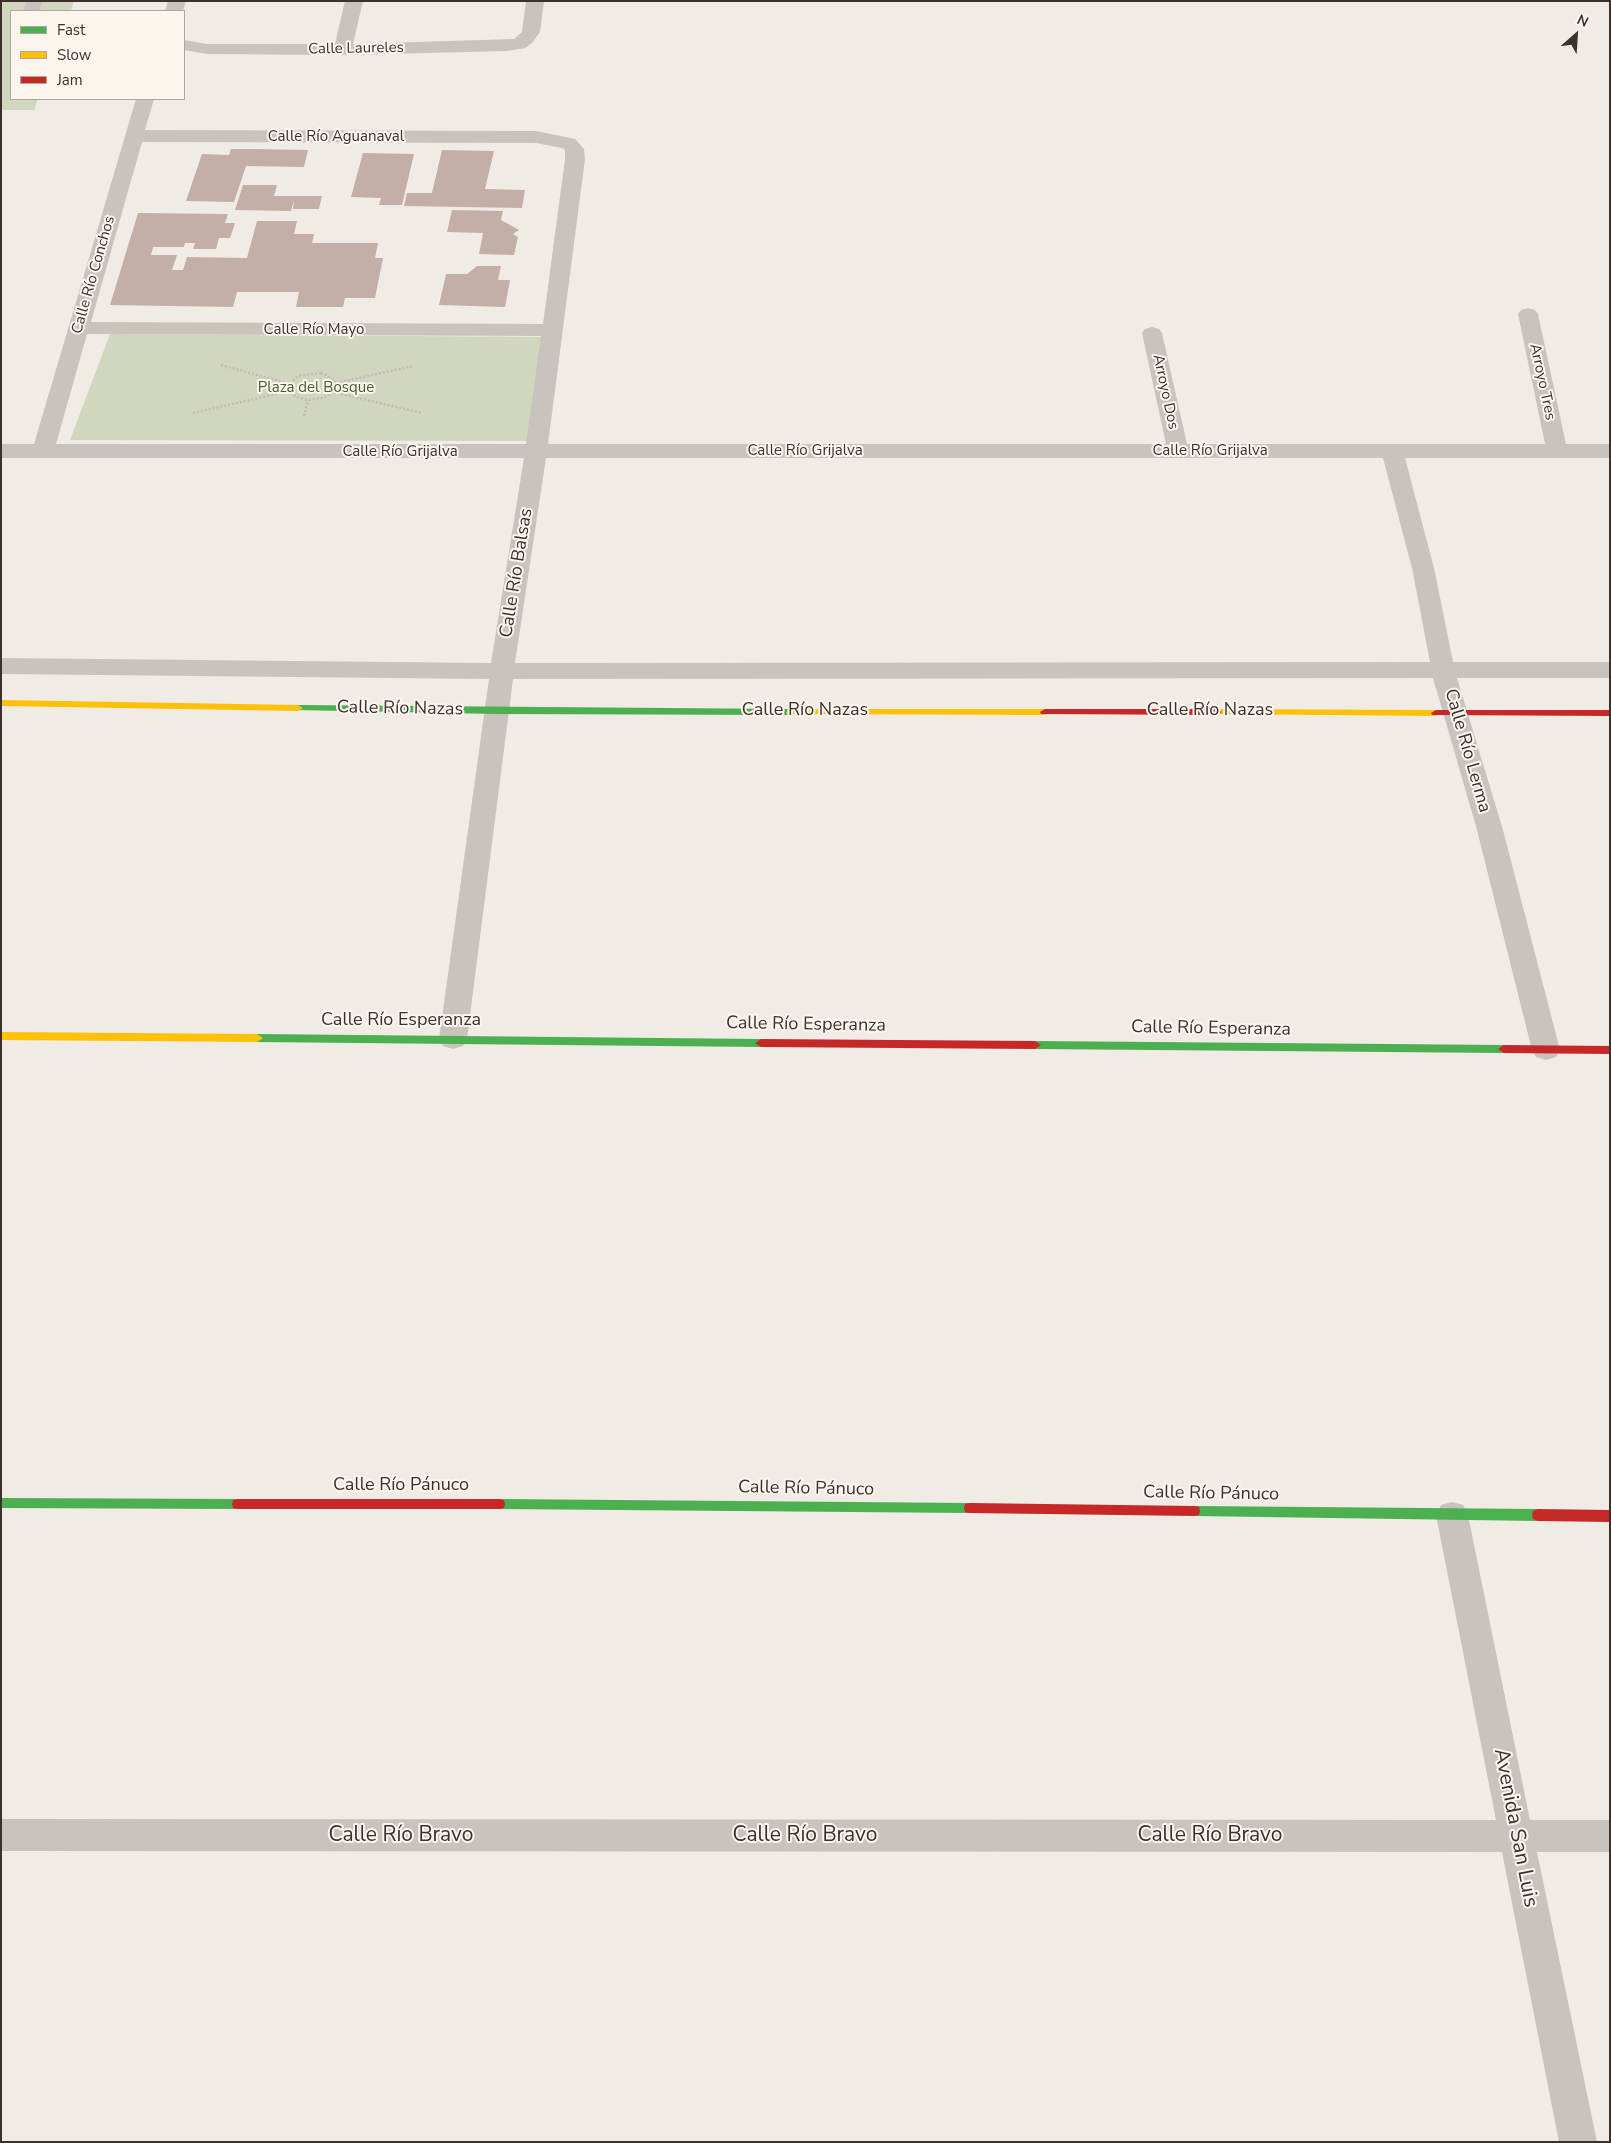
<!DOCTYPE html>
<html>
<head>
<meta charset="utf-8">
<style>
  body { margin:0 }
  #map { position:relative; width:1611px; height:2143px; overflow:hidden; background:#f0ebe5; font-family:"Nunito Sans",sans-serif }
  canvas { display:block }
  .frame { position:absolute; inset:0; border:2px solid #3b302b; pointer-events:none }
  .legend { position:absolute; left:10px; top:10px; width:175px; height:90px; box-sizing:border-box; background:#fbf5ee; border:1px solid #aea6a0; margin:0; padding:6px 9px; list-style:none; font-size:15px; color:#3b302b }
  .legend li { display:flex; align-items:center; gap:10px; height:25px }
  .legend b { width:25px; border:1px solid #aea6a0 }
  .north { position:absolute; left:1551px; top:10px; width:50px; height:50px; -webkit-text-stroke:4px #fbf5ee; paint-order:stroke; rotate:26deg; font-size:14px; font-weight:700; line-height:20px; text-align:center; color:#3b302b }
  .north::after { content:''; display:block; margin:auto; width:18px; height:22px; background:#3b302b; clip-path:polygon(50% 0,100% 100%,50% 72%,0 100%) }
</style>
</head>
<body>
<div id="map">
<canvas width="1611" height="2143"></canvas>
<div class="frame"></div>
<ul class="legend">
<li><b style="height:6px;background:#4caf50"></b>Fast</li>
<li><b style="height:6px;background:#ffc107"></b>Slow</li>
<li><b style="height:6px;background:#c62828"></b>Jam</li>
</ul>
<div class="north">N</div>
</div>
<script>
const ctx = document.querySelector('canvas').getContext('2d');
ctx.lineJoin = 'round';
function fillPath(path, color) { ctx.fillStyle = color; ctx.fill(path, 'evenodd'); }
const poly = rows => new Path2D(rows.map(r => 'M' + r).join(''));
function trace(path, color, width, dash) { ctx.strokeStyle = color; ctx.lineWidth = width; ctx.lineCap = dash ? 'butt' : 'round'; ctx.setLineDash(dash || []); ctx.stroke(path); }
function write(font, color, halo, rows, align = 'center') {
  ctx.font = font + ' "Nunito Sans",sans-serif'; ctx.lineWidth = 4; ctx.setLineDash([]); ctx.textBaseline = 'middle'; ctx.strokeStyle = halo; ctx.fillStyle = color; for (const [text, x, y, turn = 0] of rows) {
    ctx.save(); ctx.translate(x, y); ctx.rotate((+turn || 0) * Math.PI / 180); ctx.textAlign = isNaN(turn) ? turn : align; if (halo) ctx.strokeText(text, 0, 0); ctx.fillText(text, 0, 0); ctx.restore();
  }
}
fillPath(poly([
  [1,1,74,1,71,11,11,11,11,99,38,99,34,110,1,110],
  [110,334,549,337,536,441,70,440]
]), '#d1d6bf');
fillPath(poly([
  [231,149,252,149,308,150,304,167,246,166,234,202,186,201,202,154,229,155],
  [442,150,494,151,485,189,525,190,522,208,404,206,407,193,432,193],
  [363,153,414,154,402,205,379,205,381,198,351,197],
  [243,185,277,185,274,196,322,196,319,209,293,209,294,200,291,211,235,210],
  [452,210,503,211,501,220,519,230,513,234,518,237,514,255,479,254,483,233,447,232],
  [138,213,228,214,225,223,235,223,230,238,219,238,216,249,193,249,195,243,185,243,184,247,153,247,151,255,177,255,172,270,183,270,187,257,247,258,257,221,297,221,294,234,314,234,312,243,378,243,375,258,383,258,375,298,345,298,343,307,296,307,299,292,237,292,233,307,110,305],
  [477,266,501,266,498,280,510,280,505,307,439,305,446,274,467,274]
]), '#c3afa7');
trace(poly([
  [221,365,290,384],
  [321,373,332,378,336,383,333,392,323,398,308,400,296,397,289,391,290,384,298,376,321,373],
  [336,383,413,366],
  [333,392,422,413],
  [193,413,289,391],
  [304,416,308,400]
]), '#c2bbb6', 2.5, [2, 2]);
fillPath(poly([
  [26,1,43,1,39,11,23,11,26,1]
]), '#c9c3be');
fillPath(poly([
  [168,1,186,1,183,11,165,11,168,1],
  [345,1,363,1,353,44,514,39,522,32,526,1,544,1,540,32,532,43,525,48,507,51,343,55,207,54,184,50,184,40,207,44,335,44,345,1],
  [136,99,154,99,145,130,536,131,575,139,584,149,585,159,548,444,1166,444,1142,333,1145,329,1152,327,1159,329,1162,333,1187,444,1545,444,1518,314,1521,310,1528,308,1535,310,1538,314,1566,444,1610,444,1610,458,1405,458,1434,568,1453,662,1610,662,1610,678,1457,678,1503,830,1560,1050,1556,1057,1546,1060,1536,1057,1532,1050,1477,830,1433,678,513,679,467,1039,463,1046,453,1049,443,1046,439,1039,489,679,1,674,1,658,491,663,524,458,1,458,1,444,34,444,136,99],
  [142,142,536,143,562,148,565,150,565,159,543,324,91,322,142,142],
  [87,334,541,336,526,444,56,444,87,334],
  [546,458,1383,458,1412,568,1430,662,515,663,546,458],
  [1452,1502,1463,1505,1468,1515,1530,1820,1610,1820,1610,1852,1537,1852,1597,2142,1559,2142,1502,1852,1,1851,1,1819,1496,1820,1436,1515,1441,1505,1452,1502]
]), '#c9c3be');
fillPath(poly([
  [298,705,791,709,796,712,791,715,497,714,295,710,293,708,295,706,298,705],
  [257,1034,761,1039,767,1043,761,1047,257,1042,251,1038,257,1034],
  [1035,1041,1504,1045,1510,1049,1504,1053,1035,1049,1029,1045,1035,1041],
  [1,1498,238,1499,243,1500,244,1504,243,1508,238,1509,1,1508,1,1498],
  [499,1499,970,1503,975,1504,976,1508,975,1512,970,1513,499,1509,494,1508,493,1504,494,1500,499,1499],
  [1194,1506,1538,1509,1543,1511,1544,1515,1543,1519,1538,1521,1194,1516,1189,1515,1188,1511,1189,1507,1194,1506]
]), '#4caf50');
fillPath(poly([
  [1,700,298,705,303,708,298,711,1,706,1,700],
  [791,709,1045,709,1050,712,1045,715,787,714,786,712,791,709],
  [1217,709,1436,710,1441,713,1436,716,1213,714,1212,712,1217,709],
  [1,1032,257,1034,263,1038,257,1042,1,1040,1,1032]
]), '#ffc107');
fillPath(poly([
  [1045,709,1217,709,1222,712,1217,715,1041,714,1040,712,1045,709],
  [1436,710,1610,710,1610,716,1432,715,1431,713,1436,710],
  [761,1039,1035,1041,1041,1045,1035,1049,761,1047,755,1043,761,1039],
  [1504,1045,1610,1046,1610,1054,1504,1053,1498,1049,1504,1045],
  [238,1499,499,1499,504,1500,505,1504,504,1508,499,1509,238,1509,233,1508,232,1504,233,1500,238,1499],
  [970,1503,1194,1506,1199,1507,1200,1511,1199,1515,1194,1516,970,1513,965,1512,964,1508,965,1504,970,1503],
  [1538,1509,1610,1510,1610,1522,1538,1521,1533,1519,1532,1515,1533,1511,1538,1509]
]), '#c62828');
write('15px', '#3b302b', '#fbf5ee', [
  ["Calle Laureles",356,49,-1],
  ["Calle Río Aguanaval",336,137],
  ["Calle Río Conchos",94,275,-74],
  ["Calle Río Mayo",314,330],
  ["Arroyo Tres",1542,382,78],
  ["Arroyo Dos",1165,392,78],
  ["Calle Río Grijalva",805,451],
  ["Calle Río Grijalva",1210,451],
  ["Calle Río Grijalva",400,452]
]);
write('15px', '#4a5a2e', '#fbf5ee', [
  ["Plaza del Bosque",316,388]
]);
write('18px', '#3b302b', '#fbf5ee', [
  ["Calle Río Balsas",517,573,-81],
  ["Calle Río Nazas",400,709,1],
  ["Calle Río Nazas",805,711],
  ["Calle Río Nazas",1210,711],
  ["Calle Río Lerma",1467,751,74],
  ["Calle Río Esperanza",401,1021],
  ["Calle Río Esperanza",806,1025,1],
  ["Calle Río Esperanza",1211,1029,1],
  ["Calle Río Pánuco",401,1486],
  ["Calle Río Pánuco",806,1489,1],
  ["Calle Río Pánuco",1211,1494,1]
]);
write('21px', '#3b302b', '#fbf5ee', [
  ["Avenida San Luis",1515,1828,79],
  ["Calle Río Bravo",401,1836],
  ["Calle Río Bravo",805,1836],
  ["Calle Río Bravo",1210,1836]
]);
</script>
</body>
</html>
